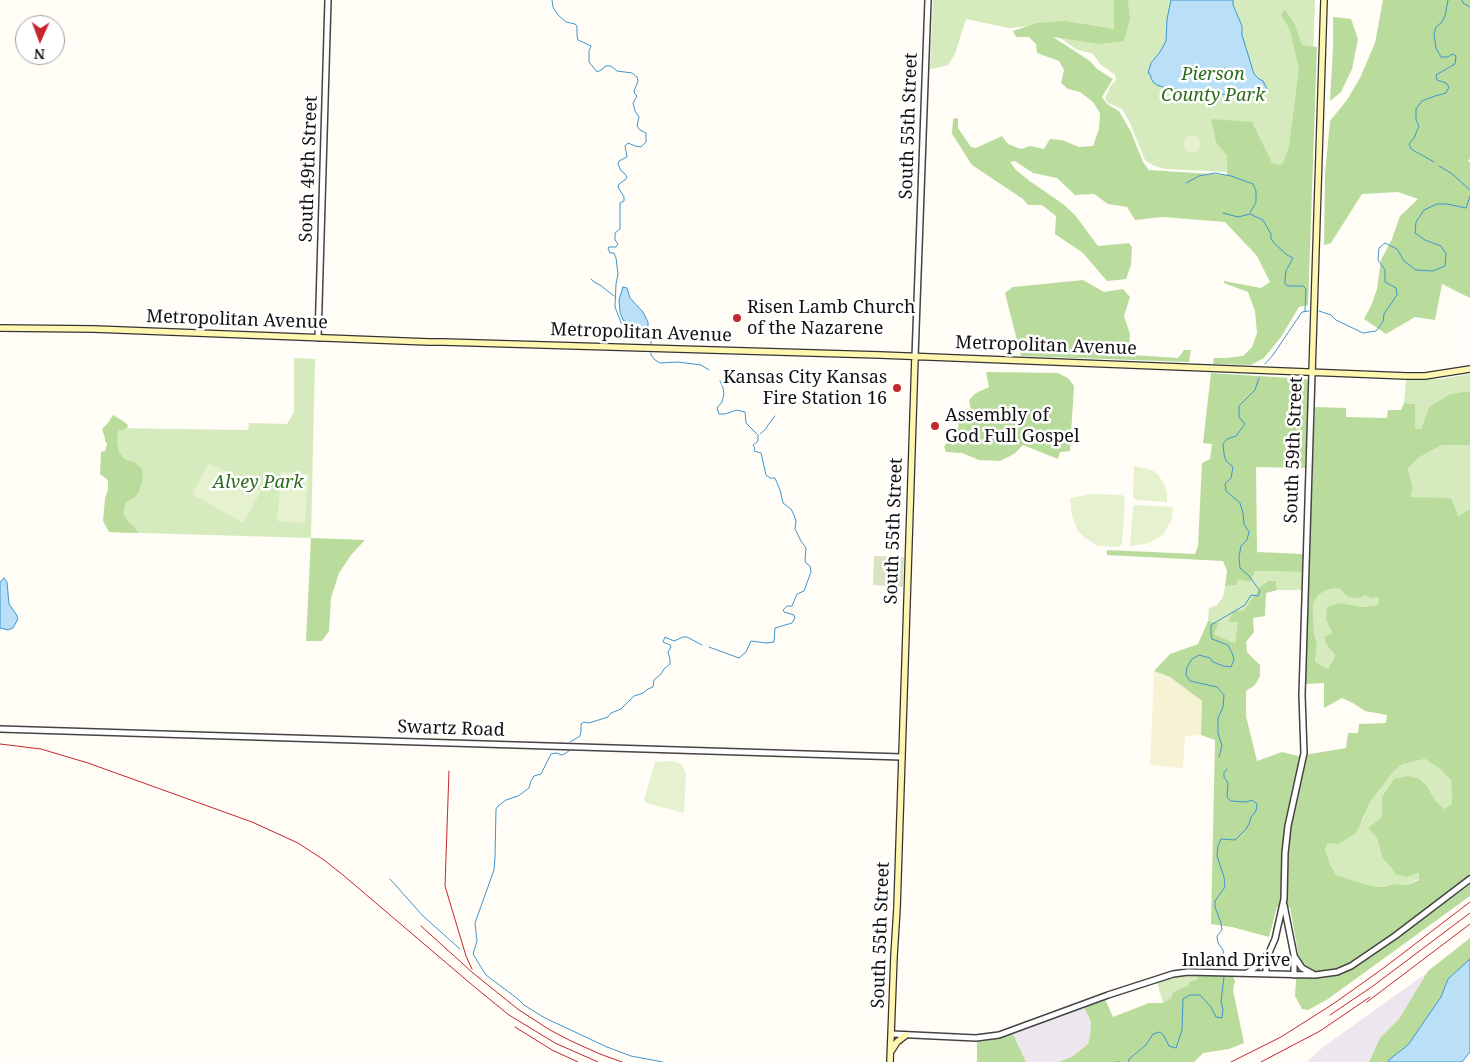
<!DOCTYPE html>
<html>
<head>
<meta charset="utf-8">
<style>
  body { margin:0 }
  #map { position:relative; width:1470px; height:1062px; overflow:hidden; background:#fffdf5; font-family:"Noto Serif",serif }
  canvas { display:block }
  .north { position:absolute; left:15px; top:15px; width:50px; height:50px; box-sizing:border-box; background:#fff; border:1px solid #a0a0a0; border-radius:50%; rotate:182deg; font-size:14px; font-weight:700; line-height:20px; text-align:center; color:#111 }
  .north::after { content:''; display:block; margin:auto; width:18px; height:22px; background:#c4262e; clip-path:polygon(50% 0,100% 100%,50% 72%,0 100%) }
</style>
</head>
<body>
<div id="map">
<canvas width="1470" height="1062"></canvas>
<div class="north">N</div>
</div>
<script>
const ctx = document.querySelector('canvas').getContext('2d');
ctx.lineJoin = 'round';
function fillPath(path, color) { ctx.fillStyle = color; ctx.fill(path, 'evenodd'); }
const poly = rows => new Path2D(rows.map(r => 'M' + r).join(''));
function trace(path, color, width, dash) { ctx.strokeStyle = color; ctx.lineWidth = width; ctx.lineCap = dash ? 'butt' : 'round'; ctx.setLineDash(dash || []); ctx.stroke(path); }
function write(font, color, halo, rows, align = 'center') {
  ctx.font = font + ' "Noto Serif",serif'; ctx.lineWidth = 5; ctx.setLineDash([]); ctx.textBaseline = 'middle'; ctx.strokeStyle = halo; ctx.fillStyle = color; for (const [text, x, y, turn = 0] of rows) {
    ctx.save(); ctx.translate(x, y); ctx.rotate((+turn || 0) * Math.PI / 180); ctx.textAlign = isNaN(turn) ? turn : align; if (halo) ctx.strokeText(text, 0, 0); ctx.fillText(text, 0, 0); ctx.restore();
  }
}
fillPath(poly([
  [1428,972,1399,1019,1380,1038,1369,1062,1307,1062,1322,1048],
  [1084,1007,1091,1022,1090,1036,1088,1044,1073,1056,1059,1062,1026,1062,1013,1034]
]), '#eee6ef');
fillPath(poly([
  [1154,671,1170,677,1202,701,1201,735,1185,736,1183,768,1150,765]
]), '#f6f3d4');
fillPath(poly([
  [933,0,1315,0,1309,176,1166,169,1154,166,1145,160,1130,123,1122,109,1108,103,1105,98,1111,85,1116,80,1115,75,1100,64,1093,54,1076,49,1053,33,1032,26,1009,28,966,19,955,54,948,65,937,68,930,69],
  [294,358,315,359,311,538,109,532,111,428,248,430,249,423,287,424,294,412],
  [1470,374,1470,391,1450,394,1429,407,1421,429,1415,430,1415,404,1404,403,1406,380,1440,379],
  [1442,445,1470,445,1470,509,1458,516,1421,498,1410,497,1413,489,1408,469,1418,458],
  [1254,571,1302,572,1302,590,1277,590,1276,581,1261,586,1243,611,1229,622,1239,621,1235,643,1214,634,1219,623,1208,621,1209,608,1217,605,1223,597,1225,586,1237,585,1238,579],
  [1339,588,1365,595,1379,597,1378,605,1363,607,1341,603,1326,620,1332,633,1324,637,1326,644,1335,655,1331,662,1328,669,1315,662,1317,643,1314,635,1313,604,1318,595,1327,590],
  [1425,759,1439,768,1451,780,1452,804,1444,809,1435,800,1427,786,1382,797,1382,817,1373,824,1382,858,1390,866,1396,875,1407,877,1419,873,1419,879,1406,885,1393,884,1385,887,1371,886,1336,875,1330,864,1325,849,1327,842,1363,820,1371,801,1394,771,1403,764],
  [1187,974,1197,974,1197,980,1173,992,1172,998,1163,1003,1157,982]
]), '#d5ebbd');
fillPath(poly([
  [1114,0,1127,0,1128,2,1130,19,1124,41,1100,44,1053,37,1090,61,1097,69,1113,79,1102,97,1107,104,1119,111,1131,132,1143,162,1149,170,1227,175,1227,156,1216,142,1211,119,1252,122,1272,163,1277,165,1283,164,1289,146,1299,69,1290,30,1281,14,1285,10,1295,25,1302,45,1317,47,1308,305,1299,307,1281,337,1264,358,1251,365,1213,364,1214,358,1226,358,1243,356,1252,347,1257,333,1255,311,1248,292,1224,283,1224,281,1261,288,1270,282,1257,256,1225,222,1163,217,1135,220,1127,207,1108,204,1094,194,1075,195,1057,178,1033,173,1015,161,1010,162,1016,170,1031,182,1063,204,1075,215,1098,246,1129,243,1132,247,1131,265,1126,279,1107,281,1083,253,1055,234,1056,216,1042,205,1028,205,1023,199,972,165,952,134,953,119,958,118,958,128,971,147,976,148,1002,136,1008,144,1021,149,1030,146,1044,149,1050,139,1062,140,1079,147,1093,146,1099,129,1100,113,1093,102,1080,92,1068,89,1061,83,1064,70,1059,61,1037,53,1036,44,1029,37,1016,37,1013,31,1037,23,1065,21,1114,29],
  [1383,0,1470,0,1470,158,1468,161,1470,162,1470,298,1442,284,1435,320,1415,317,1386,334,1364,319,1371,306,1377,289,1381,260,1392,239,1400,216,1418,199,1398,192,1362,194,1331,243,1324,245,1325,174,1330,121,1347,100,1360,78,1375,43],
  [1333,17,1351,19,1358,39,1352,69,1341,92,1330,101,1333,47],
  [1083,280,1104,292,1123,289,1130,297,1124,316,1130,334,1129,349,1133,355,1178,358,1184,350,1191,350,1189,362,1021,356,1005,293,1013,287],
  [986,372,1058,373,1068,378,1074,386,1070,451,1060,452,1058,459,1023,445,1014,454,1000,461,979,460,962,453,946,452,944,446,954,436,959,425,954,420,957,411,971,411,969,400,976,393,989,387],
  [1211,373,1306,379,1309,382,1305,468,1256,467,1257,552,1303,554,1302,572,1255,571,1250,582,1238,579,1237,585,1225,586,1227,571,1223,561,1107,555,1107,550,1195,554,1198,546,1202,463,1210,459,1212,444,1203,443],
  [1470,391,1470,445,1442,445,1418,458,1408,469,1413,489,1410,497,1451,498,1458,516,1470,509,1470,896,1328,999,1308,1010,1302,1009,1295,996,1298,952,1290,907,1277,907,1269,937,1232,927,1211,924,1215,740,1201,735,1202,701,1170,677,1154,671,1170,654,1198,644,1208,621,1219,623,1214,634,1235,643,1238,622,1228,622,1234,611,1243,611,1261,586,1269,581,1276,581,1277,590,1266,593,1265,616,1253,618,1254,632,1246,642,1247,652,1260,665,1260,676,1255,685,1246,691,1246,716,1257,761,1282,752,1298,756,1346,748,1348,733,1358,733,1359,724,1386,723,1387,715,1365,711,1353,703,1342,698,1324,708,1324,683,1305,684,1315,407,1346,408,1346,417,1387,418,1388,410,1401,410,1404,403,1415,404,1415,429,1421,429,1429,407,1450,394],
  [1339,588,1348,597,1360,598,1365,595,1371,598,1379,597,1378,605,1363,607,1341,603,1327,607,1326,620,1332,633,1324,637,1326,644,1335,655,1328,669,1315,662,1317,643,1314,635,1313,604,1318,595,1327,590],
  [1425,759,1439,768,1451,780,1452,804,1444,809,1435,800,1427,786,1419,779,1408,776,1394,779,1382,797,1382,817,1368,828,1377,838,1382,858,1390,866,1396,875,1407,877,1419,873,1419,880,1407,885,1393,884,1385,887,1371,886,1336,875,1330,864,1325,849,1328,843,1338,844,1356,833,1371,801,1394,771,1403,764],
  [113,415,120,419,128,425,127,428,118,431,117,442,119,452,124,459,136,463,142,469,143,477,139,492,135,497,126,502,123,514,128,522,135,527,138,533,109,532,103,521,105,498,108,490,108,480,100,474,101,452,105,451,107,444,105,441,105,438,102,429,108,423],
  [311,538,365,540,351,555,339,573,331,598,329,631,322,641,306,641],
  [1470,938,1470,959,1448,979,1441,997,1408,1045,1390,1059,1388,1062,1369,1062,1380,1038,1399,1019,1428,971],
  [1197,974,1233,976,1235,981,1233,990,1244,1043,1229,1049,1203,1053,1194,1062,1059,1062,1073,1056,1088,1044,1090,1036,1091,1022,1084,1007,1105,999,1113,1017,1149,1003,1163,1003,1171,998,1173,992,1188,985,1191,981,1197,980],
  [1013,1034,1026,1062,977,1062,977,1042,990,1040]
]), '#b9dc9c');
fillPath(poly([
  [874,556,904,557,903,587,873,585]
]), '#d9e3c4');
fillPath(poly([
  '1183 144a9 9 0 1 1 18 0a9 9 0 1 1-18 0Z',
  [209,463,261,491,243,523,192,494],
  [1134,466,1152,470,1159,476,1164,484,1167,492,1167,502,1136,500,1133,497],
  [281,472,309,474,305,523,277,521],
  [1091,494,1122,495,1125,498,1122,544,1119,547,1098,546,1085,538,1078,531,1072,516,1070,498],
  [1134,505,1173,507,1172,519,1163,535,1149,543,1130,546,1133,507],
  [674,761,682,765,686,774,684,813,646,803,644,800,655,762]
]), '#e6f2cf');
const water = poly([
  [1171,0,1233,0,1233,5,1242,26,1242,35,1254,74,1259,79,1263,81,1267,89,1264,95,1259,97,1255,96,1217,94,1166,88,1157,85,1153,82,1151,78,1150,74,1148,73,1151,63,1160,52,1166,41,1167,19,1171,0],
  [623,287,627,288,630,298,643,312,648,322,648,326,642,329,634,328,623,320,620,312,619,300,623,287],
  [4,578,7,582,9,604,16,614,18,619,13,628,8,630,0,628,0,582,4,578],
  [1470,959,1470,1052,1462,1062,1388,1062,1390,1059,1408,1045,1441,997,1448,979,1470,959]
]);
fillPath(water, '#b9e0f7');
trace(water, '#3f96cf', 1);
trace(poly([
  [552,0,553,7,558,15,566,22,575,24,577,26,577,36,578,40,591,46,589,51,589,62,597,72,603,69,605,66,611,66,617,71,632,73,637,77,638,81,634,91,635,94,637,96,633,103,635,111,639,117,637,126,640,130,646,133,646,142,641,147,635,146,628,143,625,146,627,157,619,161,618,164,621,171,624,173,627,177,625,180,619,184,618,187,624,197,624,201,620,203,620,229,615,233,615,240,618,244,616,247,609,247,608,248,610,253,614,253,616,258,618,274,616,284,615,307,622,325],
  [1462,0,1463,3,1470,7],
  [1434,162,1411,149,1409,144,1414,138,1419,126,1416,120,1416,109,1422,101,1435,96,1446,93,1449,87,1446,83,1437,80,1436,75,1455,64,1456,56,1452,54,1448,57,1441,57,1436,48,1434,34,1436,27,1442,22,1445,16,1448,0],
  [1439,166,1451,173,1470,190],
  [1186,183,1199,176,1215,173,1231,176,1253,184,1256,191,1256,202,1250,213],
  [1223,213,1238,217,1250,214,1263,220,1271,234,1271,239,1275,244,1287,255,1293,258,1286,271,1285,279,1285,284,1288,286,1303,286,1306,289,1305,311],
  [591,279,594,282,600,285,614,296],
  [1319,311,1331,315,1336,320,1363,333,1376,331,1383,322,1384,314,1397,295,1396,288,1385,282,1385,270,1378,260,1379,248,1385,243,1397,249,1404,261,1416,270,1433,271,1445,266,1446,254,1441,246,1425,240,1415,233,1416,222,1424,210,1437,204,1447,204,1466,208,1470,196],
  [647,338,651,340,651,345],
  [651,353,651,355,655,360,660,363,678,362,701,365,709,370],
  [1265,364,1273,355,1302,312,1309,311],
  [760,434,766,429,768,425,775,416],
  [709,647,739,658,746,652,751,641,766,643,774,642,775,628,792,623,795,618,794,615,784,612,783,610,787,606,792,606,797,594,804,591,811,572,810,566,806,563,805,560,806,548,801,541,795,529,796,521,794,515,791,509,783,503,780,490,775,478,770,478,766,475,761,453,754,451,755,448,753,445,758,441,758,435,746,423,745,412,737,410,725,414,719,414,717,408,722,402,724,394,723,388,720,381],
  [570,742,580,736,581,731,581,724,584,722,589,723,608,717,611,713,621,709,634,696,643,693,648,689,653,687,654,680,661,674,664,669,670,664,670,659,668,652,671,647,670,645,663,642,665,637,674,641,683,637,687,637,702,645],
  [570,750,566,753,562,755,556,753,551,754,541,774,534,776,531,781,529,788,518,796,506,800,498,806,496,809,495,857,494,870,475,923,477,941,473,954,486,975,518,999,524,1005,545,1018,607,1047,631,1056,663,1062],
  [1219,757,1222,746,1218,733,1218,718,1223,707,1224,695,1217,687,1190,681,1186,675,1187,667,1192,659,1199,655,1210,658,1213,662,1223,666,1231,667,1234,659,1232,653,1228,645,1212,639,1211,635,1211,625,1245,605,1251,595,1258,596,1260,591,1249,576,1240,568,1239,557,1241,546,1247,540,1249,532,1244,524,1243,513,1240,503,1226,491,1225,484,1231,478,1233,467,1226,461,1224,454,1223,444,1227,439,1236,436,1245,424,1239,417,1239,406,1255,390,1259,378],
  [390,879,423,916,460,949],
  [1224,967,1223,950,1218,943,1217,936,1222,930,1221,923,1215,907,1215,901,1225,887,1224,877,1217,856,1218,846,1221,839,1235,840,1246,829,1249,824,1251,817,1256,811,1257,804,1252,800,1246,802,1231,801,1227,797,1228,783,1224,777,1224,773,1227,769],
  [1117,1062,1119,1062],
  [1129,1062,1129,1059,1146,1045,1153,1034,1160,1032,1164,1036,1169,1046,1176,1048,1182,1030,1183,999,1190,995,1200,995,1211,1007,1216,1017,1222,1018,1223,1010,1221,1001,1224,977]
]), '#3f96cf', 1);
const tertiary = poly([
  [318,338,328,0],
  [915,357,928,0],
  [0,729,902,757],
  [1284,905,1294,955,1294,975],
  [1294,956,1302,968,1313,974],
  [1247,973,1256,967,1267,955],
  [1266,974,1266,964,1268,955,1275,939,1284,899,1285,853,1288,826,1304,753,1302,695,1312,373],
  [892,1034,976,1038,999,1035,1108,995,1173,974,1188,972,1315,975,1337,972,1351,966,1395,936,1470,879]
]);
const secondary = poly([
  [0,328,94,329,429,342,443,342,880,355,1407,376,1425,376,1470,369],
  [1312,373,1324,0],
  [892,1050,897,1042,906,1035],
  [890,1062,894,956,897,908,915,357]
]);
trace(tertiary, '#444', 8);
trace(secondary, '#333', 8);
trace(tertiary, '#fff', 5);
trace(secondary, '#fff6b0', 5.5);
trace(poly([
  [0,744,41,749,88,763,252,822,298,843,324,860,343,875,477,989,509,1015,555,1043,598,1062],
  [449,771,445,886,466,956,472,969],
  [421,926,473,973,519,1010,550,1030,571,1041,600,1054,622,1062],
  [1367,1002,1470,924],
  [1330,1015,1373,986,1470,913],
  [515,1027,552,1050,578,1062],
  [1231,1062,1281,1037,1333,1004,1385,967,1470,902],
  [1261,1062,1320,1031,1370,997]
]), '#c4262e', 1);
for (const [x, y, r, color] of [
  [737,318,5,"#c4262e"],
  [897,388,5,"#c4262e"],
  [935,426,5,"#c4262e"]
]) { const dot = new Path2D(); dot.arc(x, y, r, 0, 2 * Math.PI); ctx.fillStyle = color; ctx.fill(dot); trace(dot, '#fff', 2); }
write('italic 18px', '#2f6b1f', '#fff', [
  ["Pierson",1213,75],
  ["County Park",1213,96],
  ["Alvey Park",258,483]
]);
write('18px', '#111', '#fff', [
  ["South 55th Street",909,126,-88],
  ["South 49th Street",309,169,-88],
  ["Metropolitan Avenue",237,320,2],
  ["Metropolitan Avenue",641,333,2],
  ["Metropolitan Avenue",1046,346,2],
  ["South 59th Street",1294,450,-88],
  ["South 55th Street",894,531,-88],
  ["Swartz Road",451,729,2],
  ["South 55th Street",881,935,-88],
  ["Inland Drive",1236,961]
]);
write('18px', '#111', '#fff', [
  ["Risen Lamb Church",747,308],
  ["of the Nazarene",747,329],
  ["Kansas City Kansas",887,378,"right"],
  ["Fire Station 16",887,399,"right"],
  ["Assembly of",945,416],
  ["God Full Gospel",945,437]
], 'left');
</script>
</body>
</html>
